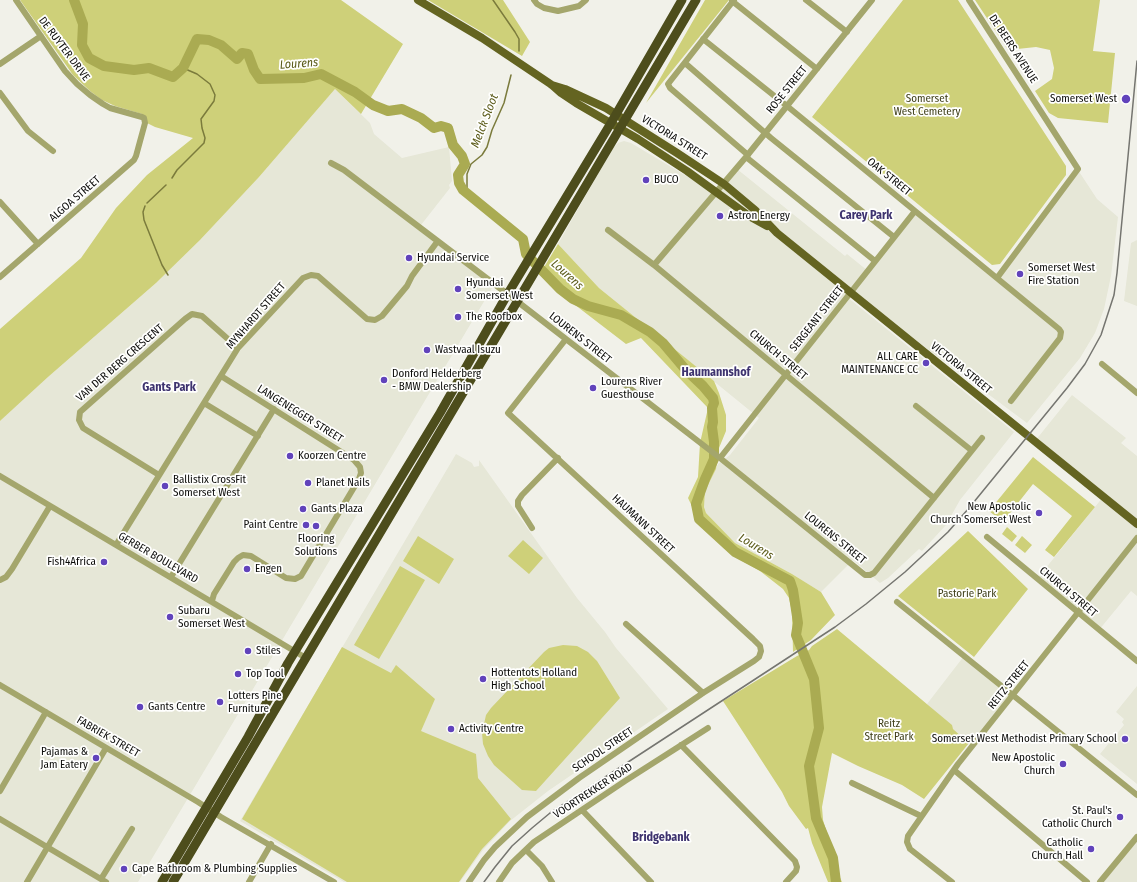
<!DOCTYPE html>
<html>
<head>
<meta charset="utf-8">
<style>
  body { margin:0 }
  canvas { display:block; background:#f1f1e9 }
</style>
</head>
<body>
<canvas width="1137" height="882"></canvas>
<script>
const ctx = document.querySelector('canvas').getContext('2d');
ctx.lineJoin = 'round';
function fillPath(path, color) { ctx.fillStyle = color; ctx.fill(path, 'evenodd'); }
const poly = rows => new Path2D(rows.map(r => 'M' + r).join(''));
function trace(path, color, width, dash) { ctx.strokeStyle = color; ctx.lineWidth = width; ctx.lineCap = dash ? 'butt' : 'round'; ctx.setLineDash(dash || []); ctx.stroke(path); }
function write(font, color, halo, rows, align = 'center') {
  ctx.font = font + ' "Fira Sans Condensed",sans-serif'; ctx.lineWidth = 3.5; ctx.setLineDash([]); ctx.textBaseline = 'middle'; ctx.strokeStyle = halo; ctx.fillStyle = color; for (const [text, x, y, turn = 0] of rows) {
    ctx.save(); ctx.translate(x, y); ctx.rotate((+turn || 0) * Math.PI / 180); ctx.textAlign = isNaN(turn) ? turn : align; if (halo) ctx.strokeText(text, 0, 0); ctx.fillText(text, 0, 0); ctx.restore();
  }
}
fillPath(poly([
  [335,89,370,123,374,134,402,158,449,147,452,181,449,185,450,188,421,225,495,283,138,882,0,882,0,421,48,377,156,283,200,240,259,177],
  [624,141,631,143,703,186,715,195,737,169,845,256,847,254,868,271,916,213,997,278,1078,170,1097,199,1118,217,1111,276,1104,309,1095,333,1080,358,1027,423,851,292,847,297,1014,432,960,500,946,525,922,551,919,549,888,578,880,583,853,560,821,592,792,574,735,543,706,513,704,507,705,491,718,464,730,455,759,418,599,288,558,244,613,148,618,143],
  [1137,240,1137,306,1124,301,1131,243],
  [1072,395,1126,438,1121,443,1137,456,1137,596,1131,591,1099,630,1037,579,1103,497,1035,441],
  [456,454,472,463,474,467,479,466,479,460,577,598,605,632,616,648,668,709,548,791,510,821,483,850,460,882,344,882,240,821],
  [964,656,1013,695,973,745,953,729,927,704],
  [1137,686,1137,784,1100,754,1124,725,1122,722,1124,719,1116,712],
  [1137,838,1137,882,1101,882]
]), '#e6e7d7');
fillPath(poly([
  [20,0,341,0,403,44,361,114,335,89,259,177,200,240,156,283,48,377,0,421,0,329,81,258,116,208,147,175,193,138,155,127,145,122,142,117,142,114,115,106,102,100,90,91,73,75],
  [428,0,503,0,530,42,522,56],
  [705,0,729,0,646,103],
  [903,0,958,0,1066,166,1066,175,1000,264,992,265,812,117],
  [975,0,1100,0,1093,51,1115,53,1108,123,1058,118,1049,113,1035,91,1052,79,1054,68,1050,50,1036,47,1008,50],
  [558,244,599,288,714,381,719,393,726,415,726,431,719,448,716,469,705,491,704,507,706,513,735,543,792,574,821,592,835,615,811,640,793,652,792,612,789,598,783,589,760,571,739,559,729,552,700,523,688,498,698,477,700,443,708,408,641,338,626,344,553,288,554,286,540,274],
  [1033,457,1095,507,1054,557,1045,550,1072,516,1033,484,1003,522,989,511],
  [1007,527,1017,536,1012,542,1002,534],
  [968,531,1028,589,974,657,898,596],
  [418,536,454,559,439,584,403,561],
  [1022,536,1032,545,1025,553,1015,545],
  [523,540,543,558,529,574,508,556],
  [400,566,425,580,379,659,354,645],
  [837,629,952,725,953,729,969,743,924,799,902,785,858,766,832,753,822,807,823,820,834,856,836,869,842,882,828,882,812,843,808,828,806,829,789,806,782,792,723,701,797,656,809,650,812,646],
  [563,645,577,646,588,652,597,661,620,698,536,791,522,790,494,765,488,756,483,744,482,733,486,715,491,708,544,652,549,648],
  [342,647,391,673,396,665,435,699,421,731,476,754,478,778,511,819,482,849,459,882,347,882,242,819]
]), '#ced079');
trace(poly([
  [493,0,515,32,519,39,519,51],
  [172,178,177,170,204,143,205,138,202,128,201,119,214,101,215,95,210,84,197,74,183,68],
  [467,193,467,174,471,164,482,155,487,147,492,130,504,103,511,75],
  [147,203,166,185],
  [145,206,143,212,144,220,162,265,168,275]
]), '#7b7b3c', 1.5);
trace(poly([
  [74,0,83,24,82,45,89,58,104,66,134,70,149,68,173,77,183,68,197,39,209,40,221,45,237,59,242,53,248,54,254,70,260,79,304,78,321,74,355,92,373,105,388,111,402,109,421,118,434,128,441,126,448,128,453,145,462,156,465,164,458,175,459,183,463,190,523,239,526,254,560,289,573,299,588,306,621,315,650,332,663,343,685,369,703,386,713,398,714,403,712,408,713,422,712,427,714,442,714,459,705,479,696,504,699,519,735,552,790,581,793,590,798,623,796,635,814,679,819,728,809,766,816,818,833,858,836,882]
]), '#aaab52', 10);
trace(poly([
  [534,0,537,4,544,8,558,11,579,6,586,0],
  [734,0,668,84,670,88,748,155],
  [806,0,847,32],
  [969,0,1078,169,997,278],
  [732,1,817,69],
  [703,39,787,106,1059,329,1061,332,1060,338,1011,401],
  [685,63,771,138,894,237],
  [0,64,41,36],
  [0,93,28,131,53,151],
  [746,157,875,261],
  [331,163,344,170,518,302,720,458,865,575,870,575,874,573,982,438],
  [0,202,38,244],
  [608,230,654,265,934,498],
  [654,265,746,157,872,0],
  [0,277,134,160,136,156,145,123,144,118,142,117,110,108,103,104,90,95,77,84,65,71,16,0],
  [1102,364,1137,393],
  [204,403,258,436],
  [916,406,971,450],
  [720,458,915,211],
  [159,475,83,428,79,420,80,412,185,319,192,314,202,316,238,348],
  [0,476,306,658],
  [532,528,518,506,518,501,522,495,558,458],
  [987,537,1137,661],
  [116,545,238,348,303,278,311,275,318,276,367,319,375,320,382,316,407,286,412,276,437,242],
  [171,577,274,409],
  [0,580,6,577,12,569,50,506],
  [212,601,214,594,234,562,238,558,243,555,251,556,286,578,295,579,301,576,359,479,361,473,360,467,354,460,221,376],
  [897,602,1137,795],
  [626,624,703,693],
  [0,685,198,802,221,817,334,882],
  [681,745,795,861,797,867,796,871,786,882],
  [954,770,1087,882],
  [852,783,921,816],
  [0,791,46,712],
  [582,810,651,882],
  [0,819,106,882],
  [526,850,542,866,552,882],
  [101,879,132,829],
  [27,882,106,748],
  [249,882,271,844],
  [469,882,484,860,495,847,527,817,579,778,703,693,754,661,759,657,761,651,760,646,753,639,508,413,566,339],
  [499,882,512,863,534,842,625,781,708,728],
  [952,882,910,849,907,842,908,836,958,764,1137,538],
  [1100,882,1137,837]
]), '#a4a66c', 6);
trace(poly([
  [418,0,482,38,552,85,561,93,576,103,638,139,687,171,749,216,767,226],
  [552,85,565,89,606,108,677,153,724,184,755,210,777,233,1137,524]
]), '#646421', 8);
trace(poly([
  [162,882,248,737,288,663,440,413,507,295,611,123,682,0],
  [173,882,696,0]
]), '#4d4d1c', 9);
trace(poly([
  [484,882,495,867,512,846,532,828,550,813,835,627,866,604,905,572,948,532,969,508,1067,388,1085,364,1101,335,1114,295,1117,273,1137,61]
]), '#757570', 1.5);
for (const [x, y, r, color] of [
  [1126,99,5,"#6143bb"],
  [646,180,4,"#6143bb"],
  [720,216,4,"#6143bb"],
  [409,258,4,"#6143bb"],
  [1020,274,4,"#6143bb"],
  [458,289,4,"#6143bb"],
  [458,317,4,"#6143bb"],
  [427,350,4,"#6143bb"],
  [926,363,4,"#6143bb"],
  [384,380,4,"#6143bb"],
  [593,388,4,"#6143bb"],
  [290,456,4,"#6143bb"],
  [308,483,4,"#6143bb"],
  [165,486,4,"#6143bb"],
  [303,509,4,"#6143bb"],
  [1039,513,4,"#6143bb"],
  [306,525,4,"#6143bb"],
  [316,526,4,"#6143bb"],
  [104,562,4,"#6143bb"],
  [247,569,4,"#6143bb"],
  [170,617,4,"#6143bb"],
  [248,651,4,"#6143bb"],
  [238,674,4,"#6143bb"],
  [483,679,4,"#6143bb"],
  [220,702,4,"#6143bb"],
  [140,707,4,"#6143bb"],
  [451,729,4,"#6143bb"],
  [1125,739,4,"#6143bb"],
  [96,758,4,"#6143bb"],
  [1063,764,4,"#6143bb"],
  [1120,817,4,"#6143bb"],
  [1091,849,4,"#6143bb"],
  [124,869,4,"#6143bb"]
]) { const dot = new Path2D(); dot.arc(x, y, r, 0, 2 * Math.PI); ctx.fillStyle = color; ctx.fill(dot); trace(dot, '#fffffe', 1.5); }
write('11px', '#0c0c0a', '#fffffe', [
  ["DE RUYTER DRIVE",64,49,53],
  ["DE BEERS AVENUE",1013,49,57],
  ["ROSE STREET",787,90,-51],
  ["VICTORIA STREET",674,138,32],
  ["OAK STREET",889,177,39],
  ["ALGOA STREET",75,199,-41],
  ["MYNHARDT STREET",256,316,-49],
  ["SERGEANT STREET",817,319,-52],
  ["LOURENS STREET",580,338,38],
  ["CHURCH STREET",778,355,40],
  ["VAN DER BERG CRESCENT",120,363,-41],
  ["VICTORIA STREET",961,368,39],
  ["LANGENEGGER STREET",300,414,32],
  ["HAUMANN STREET",643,524,43],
  ["LOURENS STREET",835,538,39],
  ["GERBER BOULEVARD",158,558,30],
  ["CHURCH STREET",1068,592,40],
  ["REITZ STREET",1009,685,-51],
  ["FABRIEK STREET",108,737,30],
  ["SCHOOL STREET",603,750,-34],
  ["VOORTREKKER ROAD",593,791,-33]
]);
write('11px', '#40401a', '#fffffe', [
  ["Somerset",927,99],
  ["West Cemetery",927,112],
  ["Pastorie Park",967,594],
  ["Reitz",889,724],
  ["Street Park",889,737]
]);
write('11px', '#0c0c0a', '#fffffe', [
  ["Somerset West",1117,99,"right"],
  ["BUCO",654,180],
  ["Astron Energy",728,216],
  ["Hyundai Service",417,258],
  ["Somerset West",1028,268],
  ["Fire Station",1028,281],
  ["Hyundai",466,283],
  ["Somerset West",466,296],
  ["The Roofbox",466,317],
  ["Wastvaal Isuzu",435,350],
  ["ALL CARE",918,357,"right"],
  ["MAINTENANCE CC",918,370,"right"],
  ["Donford Helderberg",392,374],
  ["- BMW Dealership",392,387],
  ["Lourens River",601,382],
  ["Guesthouse",601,395],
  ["Koorzen Centre",298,456],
  ["Ballistix CrossFit",173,480],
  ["Somerset West",173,493],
  ["Planet Nails",316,483],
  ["New Apostolic",1031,507,"right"],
  ["Church Somerset West",1031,520,"right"],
  ["Gants Plaza",311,509],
  ["Paint Centre",298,525,"right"],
  ["Flooring",316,539,"center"],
  ["Solutions",316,552,"center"],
  ["Fish4Africa",96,562,"right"],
  ["Engen",255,569],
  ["Subaru",178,611],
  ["Somerset West",178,624],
  ["Stiles",256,651],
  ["Hottentots Holland",491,673],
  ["High School",491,686],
  ["Top Tool",246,674],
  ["Lotters Pine",228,696],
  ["Furniture",228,709],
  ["Gants Centre",148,707],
  ["Activity Centre",459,729],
  ["Somerset West Methodist Primary School",1117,739,"right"],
  ["Pajamas &",88,752,"right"],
  ["Jam Eatery",88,765,"right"],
  ["New Apostolic",1055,758,"right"],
  ["Church",1055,771,"right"],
  ["St. Paul's",1112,811,"right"],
  ["Catholic Church",1112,824,"right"],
  ["Catholic",1083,843,"right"],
  ["Church Hall",1083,856,"right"],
  ["Cape Bathroom & Plumbing Supplies",132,869]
], 'left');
write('italic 12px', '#5a5a18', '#fffffe', [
  ["Lourens",299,64,-4],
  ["Melck Sloot",485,121,-69],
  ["Lourens",567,275,42],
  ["Lourens",756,547,31]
]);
write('bold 12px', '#3e336f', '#fffffe', [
  ["Carey Park",866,216],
  ["Haumannshof",716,373],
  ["Gants Park",169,388],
  ["Bridgebank",661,838]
]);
</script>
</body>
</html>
